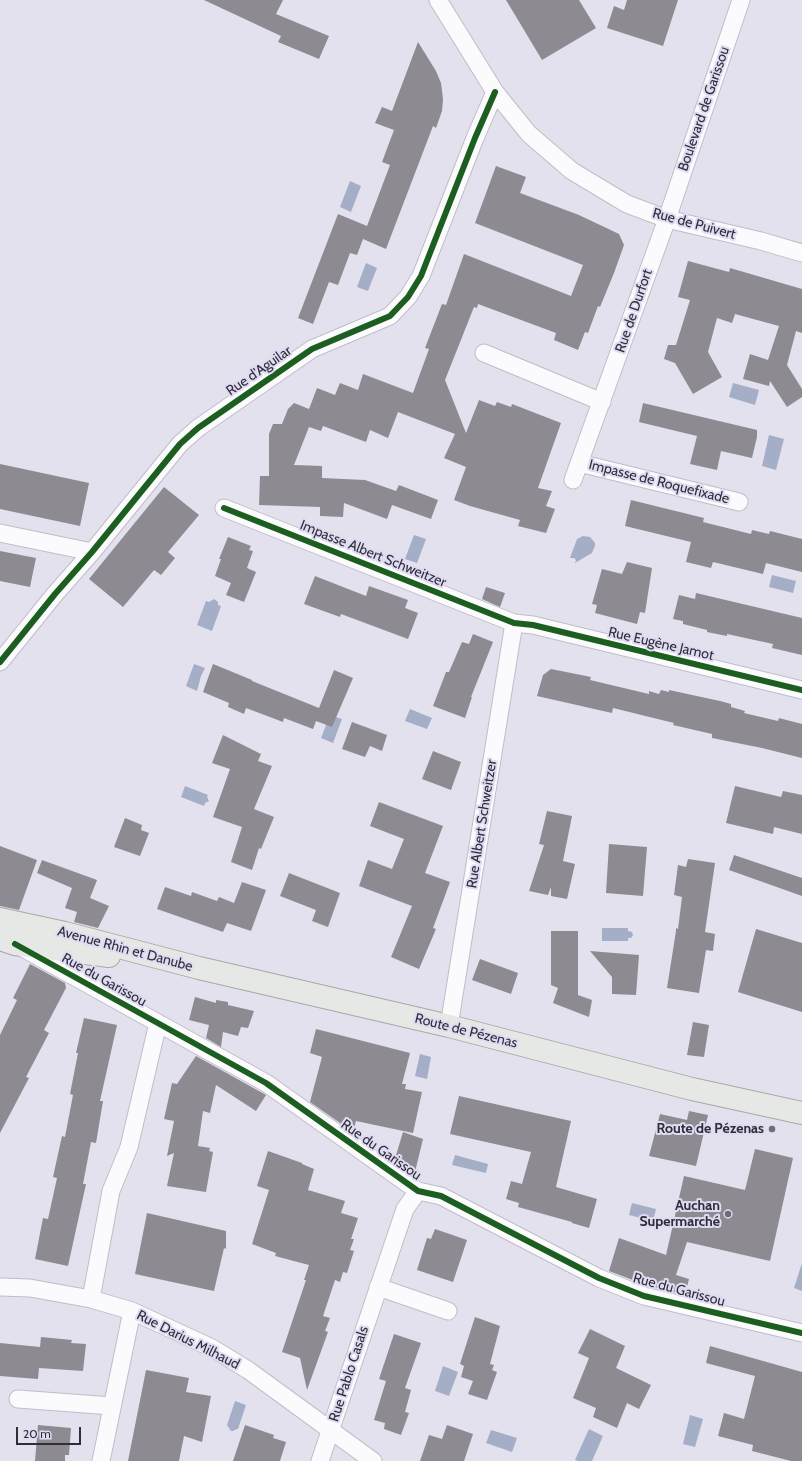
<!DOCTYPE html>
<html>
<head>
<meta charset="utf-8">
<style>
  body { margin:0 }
  #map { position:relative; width:802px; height:1461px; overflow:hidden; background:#e2e1ed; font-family:Cabin,sans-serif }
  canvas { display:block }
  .scale { position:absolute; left:16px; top:1427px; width:65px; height:18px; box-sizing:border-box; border:2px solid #2f2e37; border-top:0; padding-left:5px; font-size:12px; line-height:14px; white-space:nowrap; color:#2f2e37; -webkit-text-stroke:3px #dfdbf3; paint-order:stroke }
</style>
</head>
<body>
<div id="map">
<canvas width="802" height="1461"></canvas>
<div class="scale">20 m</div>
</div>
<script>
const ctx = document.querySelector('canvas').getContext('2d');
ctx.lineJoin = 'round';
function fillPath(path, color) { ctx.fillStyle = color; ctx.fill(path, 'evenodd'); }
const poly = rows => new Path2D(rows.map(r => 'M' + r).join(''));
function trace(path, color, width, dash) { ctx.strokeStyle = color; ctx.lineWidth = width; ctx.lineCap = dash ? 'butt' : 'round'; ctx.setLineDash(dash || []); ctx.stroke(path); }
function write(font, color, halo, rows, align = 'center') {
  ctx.font = font + ' Cabin,sans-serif'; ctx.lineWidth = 4; ctx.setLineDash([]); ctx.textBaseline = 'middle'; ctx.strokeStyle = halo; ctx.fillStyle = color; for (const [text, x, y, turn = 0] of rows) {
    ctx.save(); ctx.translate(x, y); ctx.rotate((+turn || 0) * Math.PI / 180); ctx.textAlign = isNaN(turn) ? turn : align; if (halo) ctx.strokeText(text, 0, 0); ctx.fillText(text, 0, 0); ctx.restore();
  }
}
fillPath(poly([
  [350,181,361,186,351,212,340,207],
  [366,263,377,268,368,291,357,287],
  [733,383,759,390,755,405,729,397],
  [769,435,784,439,776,470,762,466],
  [414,535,426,539,417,563,405,559],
  [583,536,590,537,595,543,595,546,592,553,575,563,576,560,574,558,570,558,577,539],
  [772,575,796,581,793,593,769,587],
  [214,599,218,602,218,605,221,606,212,631,197,625,206,601,209,602],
  [194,664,205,668,201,676,197,691,186,686],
  [410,709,432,718,427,729,405,721],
  [330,715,342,719,333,743,321,738],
  [185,786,208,795,207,797,209,801,205,803,204,806,181,797],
  [602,928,628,928,628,931,632,932,633,935,631,938,628,938,628,941,602,941],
  [420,1054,431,1057,427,1079,415,1076],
  [455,1155,488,1164,486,1173,452,1165],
  [632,1203,656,1209,653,1221,629,1215],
  [802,1263,802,1291,794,1288],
  [443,1366,458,1372,449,1396,435,1391],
  [235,1401,246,1405,238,1429,237,1429,233,1431,231,1431,227,1425],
  [690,1415,703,1419,695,1447,683,1444],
  [589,1429,603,1436,592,1461,578,1461,575,1460],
  [491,1430,517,1438,512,1452,486,1443]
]), '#a4afc7');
fillPath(poly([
  [204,0,283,0,276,14,329,36,319,59,278,42,281,36],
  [506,0,579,0,596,28,542,60],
  [627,0,678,0,663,46,607,28,614,6,624,10],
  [418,42,436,71,441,83,443,99,442,111,436,128,433,126,386,249,363,239,357,255,350,253,338,285,329,282,313,324,298,318,338,214,367,226,390,165,382,162,394,130,375,123,382,107,392,111],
  [496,166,526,177,520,193,579,215,619,234,624,245,614,273,600,307,598,306,588,333,585,332,578,350,554,340,556,333,478,304,477,308,474,307,445,380,466,433,479,400,495,406,497,402,511,407,512,404,561,423,538,488,552,491,546,506,555,509,546,533,518,526,520,520,470,506,454,500,466,467,444,458,455,434,398,412,388,438,370,430,366,442,323,426,321,431,309,427,294,465,322,466,322,478,365,480,396,491,399,485,438,500,431,519,392,505,387,519,344,503,343,517,320,516,320,507,259,505,260,476,269,476,269,434,273,424,282,424,288,409,294,403,309,409,317,388,335,395,340,383,358,390,363,374,413,393,429,349,425,348,442,304,446,305,464,254,571,296,583,265,475,223],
  [688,261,729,272,730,268,802,289,802,333,796,331,787,365,802,389,802,397,787,407,770,381,769,386,743,379,750,354,768,360,779,326,735,314,732,323,717,318,708,352,722,377,693,394,675,363,664,359,668,345,676,345,690,300,678,297],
  [643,403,757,430,757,437,752,458,721,451,717,470,690,464,697,436,639,422],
  [0,464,89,483,80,526,0,509],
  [164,487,199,515,168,552,175,558,161,575,154,570,123,607,89,579],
  [631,500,704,518,703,522,751,534,752,530,769,534,770,531,802,539,802,572,766,563,763,574,713,562,711,568,686,562,691,542,625,526],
  [228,537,251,546,249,550,253,551,247,568,256,572,244,602,226,595,231,583,215,576,221,559,219,559],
  [0,551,36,558,30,587,0,581],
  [627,562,652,568,645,613,640,612,637,624,595,613,597,605,592,604,602,569,622,574],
  [315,576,366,596,369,586,408,600,405,608,418,613,408,639,341,614,340,617,304,604],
  [486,587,505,593,500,607,482,599],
  [696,593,802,618,802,655,772,648,773,644,727,634,727,636,707,632,707,630,683,624,683,621,673,619,679,595,695,599],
  [473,634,493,642,471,697,472,697,465,718,433,706,446,672,449,672,462,642,469,644],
  [213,664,252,680,252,681,319,708,334,670,353,678,332,727,316,721,313,729,284,718,283,722,246,708,244,714,228,707,229,703,203,692],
  [551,669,591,677,590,680,649,694,649,691,659,694,661,690,669,692,669,690,720,701,731,704,731,707,745,711,744,713,778,721,779,718,802,724,802,758,762,748,712,738,712,734,673,725,674,723,613,708,612,713,537,696,543,675],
  [352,722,387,735,382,751,370,746,365,757,342,749],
  [223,735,261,754,258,761,272,766,254,809,274,817,261,849,259,848,252,870,231,862,242,827,213,817,230,769,212,763],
  [433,751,461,762,451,790,422,779],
  [735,786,781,797,783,791,802,795,802,834,774,827,773,834,726,823],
  [379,802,443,826,425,873,450,882,433,928,436,929,419,969,391,957,412,906,359,886,368,860,392,869,404,839,370,826],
  [547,811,572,816,563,861,575,864,567,899,551,896,551,887,548,895,529,891,544,845,539,844],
  [125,818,142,825,141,830,149,833,140,856,114,847],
  [609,844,647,847,643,896,606,893],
  [0,846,37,860,19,910,0,906],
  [734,855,802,878,802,896,729,870],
  [688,859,715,863,705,932,715,934,713,951,706,950,699,993,667,988,676,931,676,928,678,929,682,897,674,895,678,865,686,867],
  [42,860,97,880,90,898,109,906,98,928,74,922,77,912,65,908,72,888,37,873],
  [289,873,340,893,328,927,312,921,316,910,280,896],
  [242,882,266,890,251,931,227,923,223,932,157,909,165,887,191,896,192,892,217,901,219,897,234,903],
  [756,929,802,943,802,1012,738,992],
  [551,931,578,931,578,995,592,1000,589,1017,553,1003,558,988,551,985],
  [590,951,639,955,636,995,612,994,612,977],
  [480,959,518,973,511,994,472,980],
  [30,964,65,983,66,988,44,1030,49,1033,26,1077,29,1078,0,1133,0,1035,17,1000,13,998],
  [195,997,216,1003,216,1000,228,1002,228,1005,254,1011,248,1028,241,1027,238,1036,223,1032,221,1047,206,1038,209,1025,189,1020],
  [84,1018,117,1025,100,1101,103,1101,96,1143,91,1142,83,1184,86,1184,68,1266,35,1259,43,1218,48,1219,57,1178,53,1177,62,1136,65,1137,73,1095,70,1094,78,1053,76,1053],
  [693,1022,709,1025,704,1057,687,1055],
  [316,1029,410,1053,402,1084,406,1084,405,1089,422,1092,413,1133,356,1121,353,1132,310,1102,322,1057,310,1053],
  [196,1056,266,1095,256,1111,216,1085,210,1113,203,1111,198,1146,210,1148,209,1151,213,1152,206,1192,167,1186,174,1153,167,1156,174,1121,164,1119,172,1083,177,1084],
  [459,1096,571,1121,556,1187,597,1199,589,1228,572,1223,572,1222,518,1207,519,1203,506,1199,511,1181,522,1184,531,1152,450,1134],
  [689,1111,708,1115,696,1166,649,1156,660,1114,687,1120],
  [403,1132,423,1139,414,1176,394,1162],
  [755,1149,793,1158,770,1261,687,1242,676,1275,689,1279,685,1295,646,1285,609,1271,619,1238,666,1255,684,1176,745,1190],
  [268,1151,302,1163,302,1164,314,1169,308,1190,345,1201,341,1213,358,1218,351,1239,354,1239,350,1250,354,1251,347,1273,343,1272,340,1282,335,1280,323,1316,330,1318,325,1331,328,1332,307,1390,300,1358,282,1352,306,1280,304,1280,309,1265,275,1256,276,1253,252,1244,269,1190,257,1186],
  [147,1213,226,1231,226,1249,224,1248,214,1291,135,1274],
  [435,1229,467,1240,453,1282,417,1270,427,1238,431,1239],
  [475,1317,500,1326,490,1364,494,1365,492,1370,497,1372,487,1400,468,1394,473,1381,461,1377,464,1366,460,1364],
  [590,1329,625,1346,616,1368,651,1385,639,1409,627,1403,617,1428,593,1417,596,1408,573,1398,589,1358,578,1353],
  [394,1334,421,1343,405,1388,411,1390,405,1412,409,1413,401,1435,384,1429,385,1423,374,1420,386,1381,379,1379],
  [41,1337,72,1340,71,1343,86,1344,83,1371,39,1368,38,1379,0,1376,0,1343,40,1347],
  [710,1346,802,1372,802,1461,791,1461,752,1451,753,1445,718,1436,724,1413,744,1419,755,1376,706,1363],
  [146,1370,189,1378,186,1392,211,1396,202,1442,184,1436,179,1461,128,1461],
  [38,1425,71,1428,69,1455,65,1455,65,1461,35,1461],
  [245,1425,274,1435,273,1438,286,1442,280,1461,233,1461],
  [447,1425,473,1434,464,1461,420,1461,429,1435,442,1439]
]), '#8d8a92');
const minor = poly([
  [438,0,495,92,529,134,572,171,627,204,667,219,761,241,802,253],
  [484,353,602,402],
  [579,463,739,502],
  [573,480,667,219,741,0],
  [224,508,514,623,533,625,802,690],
  [0,533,92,552],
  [0,662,55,594,92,552,180,444,198,428,312,349,390,316,408,297,421,276,475,138,495,92],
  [21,947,266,1083,418,1191,441,1196,599,1278,644,1296,802,1333],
  [449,1026,514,623],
  [0,1287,30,1288,91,1299,132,1311,212,1348,248,1370,373,1461],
  [378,1287,448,1311],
  [91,1299,111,1191,129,1147,158,1023],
  [18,1399,112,1406],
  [101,1461,132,1311],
  [320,1461,405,1209,418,1191]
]);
const primary = poly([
  [0,919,65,933,199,968,449,1026,692,1089,802,1113],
  [0,939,15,944,109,956]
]);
trace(minor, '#bfbec8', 19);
trace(primary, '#a7a9a7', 24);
trace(minor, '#fbfafc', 17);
trace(primary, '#e6e8e5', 22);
trace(poly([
  [224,508,514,623,533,625,802,690],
  [0,662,55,594,92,552,180,444,198,428,312,349,390,316,408,297,421,276,475,138,495,92],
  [15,944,266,1083,418,1191,441,1196,599,1278,644,1296,802,1333]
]), '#1b5e20', 6);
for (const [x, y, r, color] of [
  [772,1129,4,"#6e6d77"],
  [728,1214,4,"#6e6d77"]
]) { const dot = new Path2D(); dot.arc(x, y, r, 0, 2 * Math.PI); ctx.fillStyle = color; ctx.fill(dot); trace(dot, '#dfdbf3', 1.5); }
write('14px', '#2f2e37', '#dfdbf3', [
  ["Boulevard de Garissou",704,109,-71],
  ["Rue de Puivert",694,224,15],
  ["Rue de Durfort",634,311,-71],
  ["Rue d'Aguilar",259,371,-35],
  ["Impasse de Roquefixade",659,482,14],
  ["Impasse Albert Schweitzer",373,554,22],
  ["Rue Eugène Jamot",661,644,13],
  ["Rue Albert Schweitzer",482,824,-81],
  ["Avenue Rhin et Danube",125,949,15],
  ["Rue du Garissou",104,980,29],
  ["Route de Pézenas",466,1031,14],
  ["Rue du Garissou",381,1150,35],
  ["Rue du Garissou",679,1290,15],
  ["Rue Darius Milhaud",188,1340,27],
  ["Rue Pablo Casals",349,1374,-72]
]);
write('bold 14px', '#2f2e37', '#dfdbf3', [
  ["Route de Pézenas",764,1129],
  ["Auchan",720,1206],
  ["Supermarché",720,1222]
], 'right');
</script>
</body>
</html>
